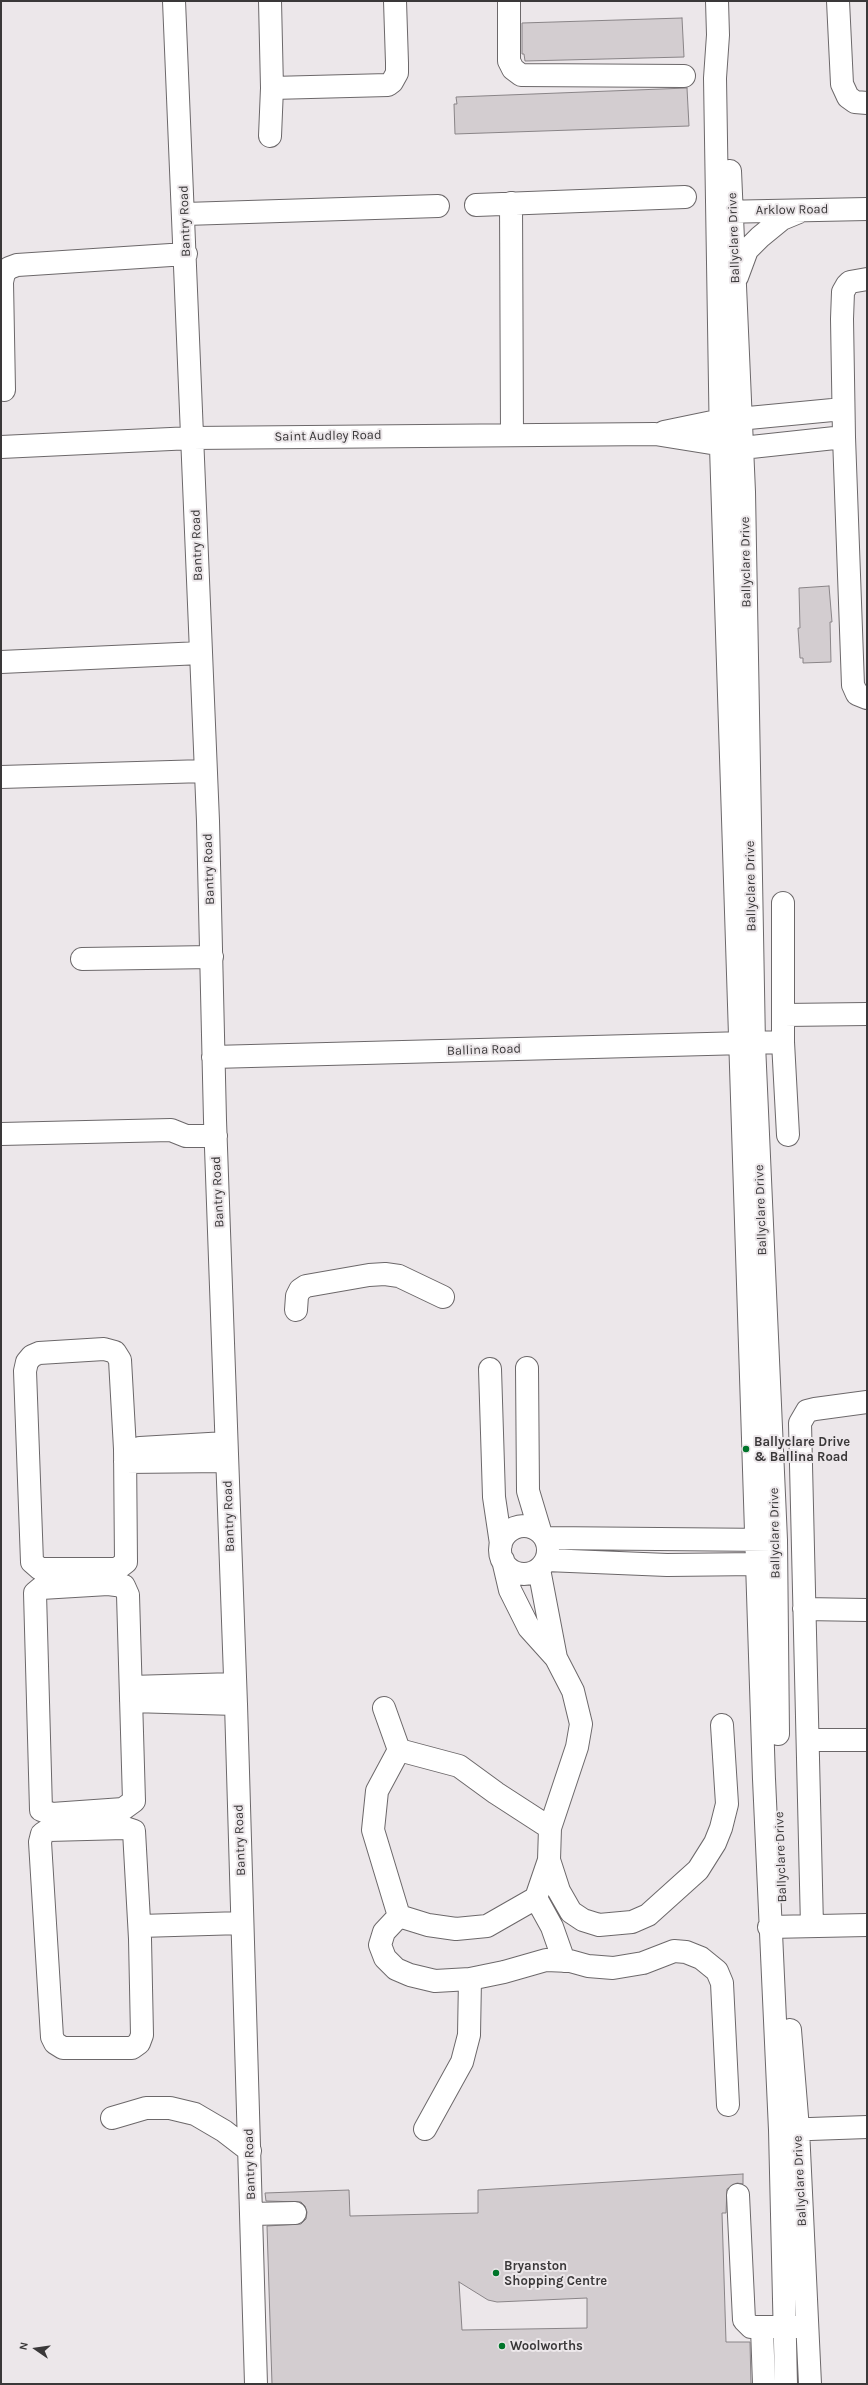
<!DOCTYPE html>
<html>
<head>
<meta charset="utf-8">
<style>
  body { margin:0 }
  #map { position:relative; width:868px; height:2385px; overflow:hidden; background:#ece7ea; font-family:Karla,sans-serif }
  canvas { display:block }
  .frame { position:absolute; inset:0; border:2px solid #3a3839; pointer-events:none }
  .north { position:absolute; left:16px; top:2329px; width:40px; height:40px; -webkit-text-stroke:3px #ece7ea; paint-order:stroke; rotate:283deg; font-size:11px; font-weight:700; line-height:16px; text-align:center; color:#3a3839 }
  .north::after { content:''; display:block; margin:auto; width:14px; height:18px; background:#3a3839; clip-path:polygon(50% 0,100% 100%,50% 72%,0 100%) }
</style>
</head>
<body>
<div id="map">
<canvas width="868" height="2385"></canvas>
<div class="frame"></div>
<div class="north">N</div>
</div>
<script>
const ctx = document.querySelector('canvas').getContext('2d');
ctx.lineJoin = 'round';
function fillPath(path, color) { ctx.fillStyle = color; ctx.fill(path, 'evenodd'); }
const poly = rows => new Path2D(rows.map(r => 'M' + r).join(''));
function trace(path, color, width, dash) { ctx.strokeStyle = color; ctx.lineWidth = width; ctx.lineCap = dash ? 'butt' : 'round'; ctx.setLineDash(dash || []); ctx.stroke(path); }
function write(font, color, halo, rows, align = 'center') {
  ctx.font = font + ' Karla,sans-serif'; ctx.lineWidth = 4; ctx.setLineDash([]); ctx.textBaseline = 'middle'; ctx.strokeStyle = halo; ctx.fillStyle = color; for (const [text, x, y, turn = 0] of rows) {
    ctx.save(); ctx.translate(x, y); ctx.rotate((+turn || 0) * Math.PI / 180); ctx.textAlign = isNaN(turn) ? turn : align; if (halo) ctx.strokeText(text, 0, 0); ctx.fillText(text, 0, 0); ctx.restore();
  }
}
const building = poly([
  [682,18,684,57,525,61,524,54,522,54,522,23,682,18],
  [687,88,689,126,455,134,454,104,457,104,456,97,687,88],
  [829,586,832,622,830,622,831,662,803,663,803,658,800,658,798,628,800,628,799,588,829,586],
  [743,2174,743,2184,737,2183,727,2189,726,2213,722,2213,726,2342,750,2342,751,2384,272,2384,267,2226,301,2224,306,2219,307,2212,305,2206,301,2202,266,2201,265,2193,349,2190,350,2216,478,2213,478,2190,743,2174],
  [459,2282,488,2300,497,2302,587,2298,587,2328,462,2330,459,2282]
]);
fillPath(building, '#d3cdd0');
trace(building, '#898487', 1);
const minor = poly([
  [174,1,208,821,215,1120,236,1704,256,2384],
  [270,1,272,88,388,85,392,82,397,73,397,63,395,1],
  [509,1,509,61,513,69,521,75,684,76],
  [717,1,718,35,715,78,721,447,764,1779,780,2130,786,2384],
  [838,1,842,84,848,97,855,102,867,103],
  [270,136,272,88],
  [730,171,744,492,754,1044,776,1540,778,1734],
  [511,203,512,435],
  [476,205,685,197],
  [719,212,867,209],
  [185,214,438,206],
  [737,277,747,250,760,237,782,219,799,212],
  [867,279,850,282,847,285,843,292,842,319,844,437,853,685,857,694,867,698],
  [4,390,2,282,4,273,9,268,17,265,186,254],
  [664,432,717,421,843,409],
  [1,447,192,438,655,434,742,448,844,437],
  [1,662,201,653],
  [1,777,205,771],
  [783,903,783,1042,788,1135],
  [82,959,212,957],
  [784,1015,867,1014],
  [213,1057,783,1042],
  [1,1134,171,1130,186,1136,216,1136],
  [296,1310,297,1296,300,1290,306,1286,369,1275,385,1274,399,1276,443,1297],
  [104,1349,115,1352,120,1360,125,1449,126,1562,117,1569,40,1569,32,1562,25,1371,27,1362,32,1356,39,1353,104,1349],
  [527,1368,528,1491,540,1531],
  [490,1369,494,1497,501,1544],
  [140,1448,226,1443],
  [125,1462,227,1461],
  '500 1550a24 24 0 1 1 48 0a24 24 0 1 1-48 0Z',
  [545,1538,772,1540],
  [503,1560,510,1590,529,1628,556,1658],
  [546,1560,667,1565,758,1564,772,1562],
  [539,1569,556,1658,573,1691,581,1724,577,1747,550,1828,549,1860,559,1891,571,1912,583,1920,599,1925,632,1922,648,1915,698,1870,715,1843,721,1828,727,1804,722,1725],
  [108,1584,124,1586,128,1595,134,1801,123,1809,52,1814,41,1810,35,1593,41,1588,108,1584],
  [804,1609,867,1610],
  [131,1687,235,1684],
  [131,1701,236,1704],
  [384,1708,399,1750,377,1791,373,1830,399,1916],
  [809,1740,867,1740],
  [399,1750,459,1766,496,1793,550,1828],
  [125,1828,134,1831,140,1939,142,2035,139,2043,132,2048,63,2048,55,2043,52,2037,40,1842,42,1834,48,1830,125,1828],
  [549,1860,536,1898,487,1926,456,1929,428,1925,399,1916,384,1932,380,1945,385,1958,396,1969,410,1975,435,1981,470,1979,504,1972,546,1960,570,1961,588,1966,613,1968,643,1963,674,1951,686,1952,701,1958,717,1971,722,1983,728,2105],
  [536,1898,552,1927,564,1961],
  [140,1926,242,1923],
  [812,1926,800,1423,807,1411,815,1409,867,1402],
  [769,1927,867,1925],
  [790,2030,798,2129,810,2384],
  [112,2118,146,2108,170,2108,195,2114,224,2131,250,2151],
  [425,2129,462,2062,469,2035,470,1979],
  [782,2130,867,2127],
  [738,2195,744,2320,751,2327,800,2327],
  [251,2214,295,2213],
  [762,2328,764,2384]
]);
trace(minor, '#6c686a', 24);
trace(minor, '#fff', 22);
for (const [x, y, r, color] of [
  [746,1449,4,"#00752a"],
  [496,2273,4,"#00752a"],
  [502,2346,4,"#00752a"]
]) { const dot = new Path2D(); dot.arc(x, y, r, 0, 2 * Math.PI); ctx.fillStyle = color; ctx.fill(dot); trace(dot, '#ece7ea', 1.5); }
write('13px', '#3a3839', '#ece7ea', [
  ["Arklow Road",792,210,-1],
  ["Bantry Road",185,221,-92],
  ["Ballyclare Drive",734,238,-92],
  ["Saint Audley Road",328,436,-1],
  ["Bantry Road",197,545,-92],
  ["Ballyclare Drive",746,562,-91],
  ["Bantry Road",209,869,-92],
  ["Ballyclare Drive",751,886,-91],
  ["Ballina Road",484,1050,-2],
  ["Bantry Road",218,1192,-93],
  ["Ballyclare Drive",761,1210,-92],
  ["Bantry Road",229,1516,-92],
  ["Ballyclare Drive",775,1533,-91],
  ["Bantry Road",240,1840,-92],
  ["Ballyclare Drive",781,1857,-92],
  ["Bantry Road",250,2164,-92],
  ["Ballyclare Drive",800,2181,-93]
]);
write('bold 13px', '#3a3839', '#ece7ea', [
  ["Ballyclare Drive",754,1442],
  ["& Ballina Road",754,1457],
  ["Bryanston",504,2266],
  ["Shopping Centre",504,2281],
  ["Woolworths",510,2346]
], 'left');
</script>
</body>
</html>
